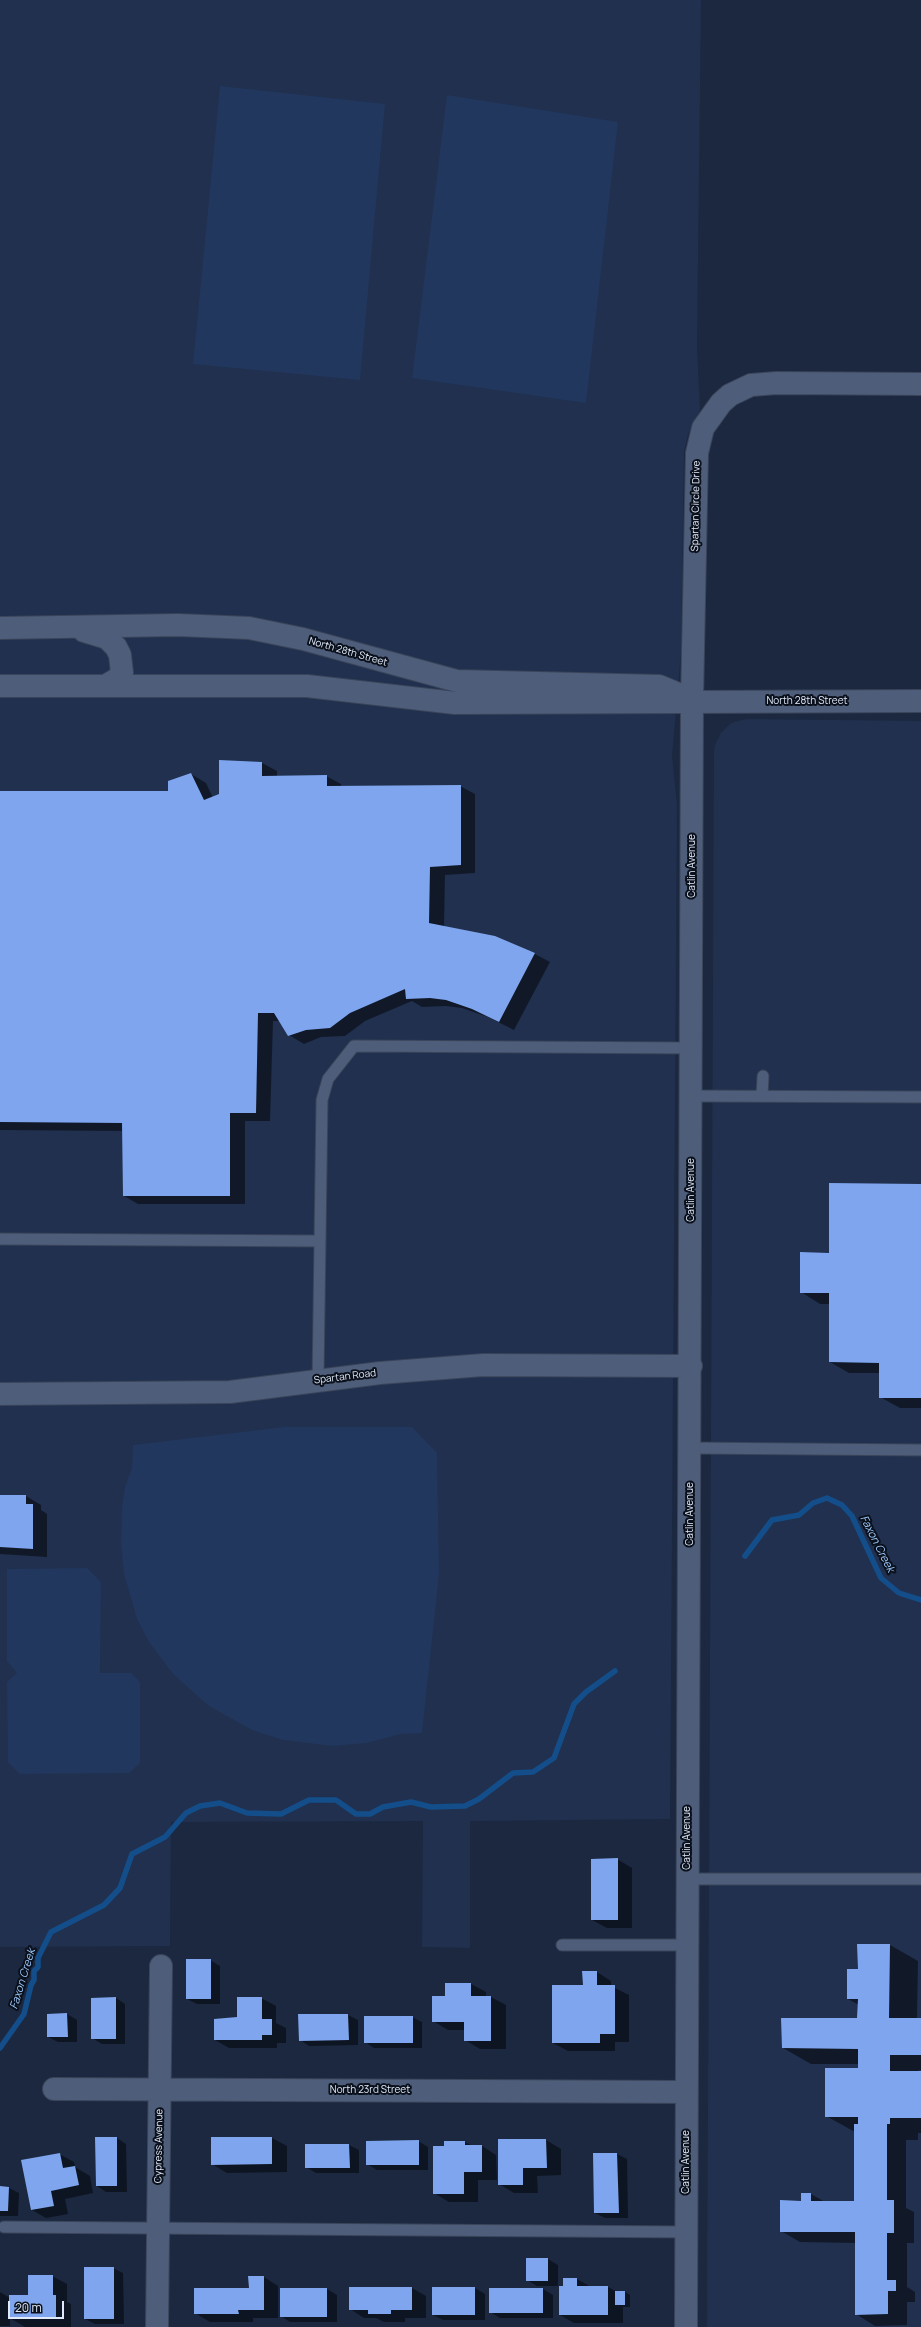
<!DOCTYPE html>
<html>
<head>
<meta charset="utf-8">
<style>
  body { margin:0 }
  #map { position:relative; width:921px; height:2327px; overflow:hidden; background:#1b2840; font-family:Manrope,sans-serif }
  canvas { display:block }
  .scale { position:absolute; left:8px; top:2301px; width:56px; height:18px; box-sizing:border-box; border:2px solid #e0e9f9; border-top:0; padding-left:5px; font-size:12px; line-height:14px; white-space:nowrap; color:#e0e9f9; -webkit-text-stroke:3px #0b111c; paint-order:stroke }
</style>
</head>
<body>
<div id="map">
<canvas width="921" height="2327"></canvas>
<div class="scale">20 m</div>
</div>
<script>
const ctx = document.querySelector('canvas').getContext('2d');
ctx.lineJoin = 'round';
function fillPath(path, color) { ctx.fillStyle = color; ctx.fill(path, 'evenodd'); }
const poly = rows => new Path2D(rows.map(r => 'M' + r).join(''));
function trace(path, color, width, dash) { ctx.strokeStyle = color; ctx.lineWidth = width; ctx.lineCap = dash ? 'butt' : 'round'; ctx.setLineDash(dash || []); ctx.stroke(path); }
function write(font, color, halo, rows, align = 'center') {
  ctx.font = font + ' Manrope,sans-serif'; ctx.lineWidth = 4; ctx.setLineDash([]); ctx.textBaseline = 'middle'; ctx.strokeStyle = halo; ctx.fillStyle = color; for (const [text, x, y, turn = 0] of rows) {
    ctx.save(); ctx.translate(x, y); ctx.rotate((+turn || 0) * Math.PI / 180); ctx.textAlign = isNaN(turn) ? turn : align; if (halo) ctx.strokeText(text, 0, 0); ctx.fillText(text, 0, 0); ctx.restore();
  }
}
fillPath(poly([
  [0,0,701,0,697,346,700,410,688,434,684,452,681,652,672,756,677,805,670,1819,470,1821,470,1948,422,1947,423,1821,171,1822,170,1946,0,1947],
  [747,719,921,721,921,2327,707,2327,714,753,715,745,721,733,731,723]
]), '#20304e');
fillPath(poly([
  [220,86,385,104,360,380,193,364],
  [447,95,618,122,586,403,412,378],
  [284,1427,412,1427,437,1453,439,1574,422,1733,401,1734,367,1743,332,1746,283,1740,252,1730,209,1706,174,1675,149,1642,137,1619,124,1574,121,1543,122,1508,125,1487,132,1468,133,1445],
  [87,1568,101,1582,100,1673,131,1673,140,1682,140,1763,129,1773,20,1774,8,1762,7,1682,17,1673,7,1661,7,1569]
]), '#22375e');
fillPath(poly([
  [262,763,277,771,277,777,326,776,341,784,341,787,460,786,475,794,475,873,445,875,444,927,495,937,535,954,550,962,514,1030,488,1017,462,1008,446,1006,422,1007,412,1001,365,1021,345,1036,321,1037,304,1044,289,1035,281,1021,273,1021,270,1121,245,1121,245,1204,138,1204,124,1196,123,1131,0,1130,0,792,169,792,191,774,206,783,213,798,220,795],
  [921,1185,921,1408,900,1408,880,1397,880,1373,849,1373,830,1362,830,1304,820,1304,801,1292,830,1254],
  [0,1496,26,1496,41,1505,41,1510,47,1514,47,1557,0,1554],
  [617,1859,632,1868,632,1928,607,1928,592,1920],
  [890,1945,918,1961,917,2019,921,2019,921,2070,918,2070,921,2072,921,2133,918,2133,918,2140,906,2140,906,2208,914,2212,914,2243,907,2243,907,2287,915,2292,915,2302,907,2302,907,2325,875,2326,856,2314,856,2243,800,2242,781,2231,811,2194,825,2202,855,2202,855,2132,826,2116,859,2069,859,2064,811,2064,783,2048,858,2019,859,2005,848,1999,860,1970],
  [210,1960,220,1966,220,2004,197,2004,187,1999],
  [597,1972,611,1981,611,1986,629,1995,629,2042,615,2042,615,2051,568,2051,553,2043,584,1986],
  [471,1984,486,1992,486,1997,491,1997,506,2005,506,2049,480,2049,465,2040,465,2030,448,2030,433,2021,446,1997],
  [116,1998,125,2004,125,2044,102,2044,92,2038],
  [261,1998,276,2006,276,2023,286,2028,286,2043,277,2043,277,2048,229,2048,215,2040],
  [67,2014,77,2020,77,2042,58,2042,48,2037],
  [299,2015,348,2015,358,2020,358,2045,309,2046,300,2040],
  [412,2017,422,2022,422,2048,374,2048,365,2042],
  [117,2138,126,2144,127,2192,106,2192,97,2186],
  [212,2138,272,2138,287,2146,287,2172,227,2173,212,2164],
  [499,2140,546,2140,561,2149,561,2175,537,2176,538,2193,514,2193,499,2184],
  [418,2141,428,2147,428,2170,377,2170,367,2164],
  [465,2142,473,2146,482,2146,496,2155,497,2180,478,2180,478,2202,449,2202,434,2193,445,2146],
  [306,2145,349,2145,359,2150,359,2173,316,2173,306,2167],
  [59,2154,74,2162,75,2167,90,2176,93,2193,65,2199,68,2214,46,2218,32,2210],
  [617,2154,627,2159,628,2218,605,2218,595,2213],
  [0,2187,9,2188,19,2193,18,2216,0,2216],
  [548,2259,558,2265,558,2286,537,2286,527,2280],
  [113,2268,123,2273,124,2324,95,2324,85,2319],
  [52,2276,67,2284,67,2302,71,2304,71,2327,25,2327,10,2318,10,2326,0,2326,0,2292,10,2298,29,2296],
  [264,2277,278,2286,278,2318,253,2318,253,2322,210,2322,195,2313,250,2289],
  [564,2279,577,2279,591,2287,608,2287,617,2292,625,2292,630,2295,630,2307,623,2307,623,2323,574,2323,560,2315],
  [412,2288,426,2296,426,2318,405,2318,405,2322,384,2322,376,2318,364,2318,350,2309],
  [433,2288,475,2288,485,2294,485,2320,443,2320,433,2315],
  [281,2289,327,2289,337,2295,337,2322,290,2322,281,2316],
  [490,2289,543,2289,553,2295,553,2318,500,2318,490,2312]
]), '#0007');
trace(poly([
  [745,1556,772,1520,799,1515,813,1503,827,1498,842,1505,852,1516,881,1578,899,1593,921,1600],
  [0,2048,24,2014,31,1985,34,1980,34,1971,38,1967,38,1958,51,1932,104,1905,120,1888,132,1854,165,1837,186,1813,200,1806,220,1803,247,1813,281,1814,309,1800,336,1800,356,1814,370,1814,383,1807,411,1802,431,1807,465,1806,479,1799,513,1773,533,1772,554,1758,574,1704,586,1692,615,1671]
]), '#144e8a', 5.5);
fillPath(poly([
  [219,760,262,762,262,776,327,775,327,786,461,785,461,865,430,867,429,923,495,936,535,953,499,1022,472,1009,446,1000,430,998,406,999,405,989,350,1013,330,1028,306,1030,288,1036,274,1013,258,1013,256,1113,230,1113,230,1196,123,1196,122,1123,0,1122,0,791,168,791,168,781,191,773,204,800,219,794],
  [829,1183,921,1184,921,1398,879,1398,879,1363,829,1362,829,1293,800,1293,800,1252,829,1253],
  [0,1495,26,1495,26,1504,33,1504,33,1549,0,1547],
  [618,1858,618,1920,591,1920,591,1859],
  [857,1944,890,1944,889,2018,921,2018,921,2055,890,2055,890,2071,921,2071,921,2118,890,2118,890,2124,887,2124,887,2200,894,2200,894,2233,887,2233,887,2280,896,2280,896,2291,888,2291,888,2314,855,2315,855,2232,780,2232,780,2200,801,2201,801,2193,811,2193,811,2201,854,2201,854,2124,858,2124,858,2117,825,2117,825,2068,858,2068,858,2049,782,2048,781,2018,857,2018,858,1999,847,1999,847,1969,858,1969],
  [186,1959,211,1959,211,1999,186,1999],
  [582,1971,597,1971,597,1985,615,1985,615,2034,600,2034,600,2043,552,2043,552,1985,583,1985],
  [445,1983,471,1983,471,1996,491,1996,491,2041,464,2041,464,2022,432,2022,432,1996,445,1996],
  [116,1997,116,2039,91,2039,91,1998],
  [237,1997,262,1997,262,2019,272,2019,272,2035,262,2035,262,2040,214,2040,214,2019,237,2017],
  [67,2013,68,2037,47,2037,47,2014],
  [298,2014,348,2014,349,2040,299,2041],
  [364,2016,413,2016,413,2043,364,2043],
  [95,2137,117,2137,117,2186,96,2186],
  [211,2137,272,2137,272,2164,211,2165],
  [498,2139,546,2139,547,2168,523,2168,523,2185,498,2185],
  [419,2140,419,2165,366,2165,366,2141],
  [444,2141,465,2141,465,2145,482,2145,482,2172,464,2172,464,2194,433,2194,433,2146,444,2146],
  [305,2144,349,2144,350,2168,305,2168],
  [60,2153,63,2168,75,2166,79,2185,51,2191,54,2206,31,2210,21,2160],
  [593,2153,617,2153,619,2213,594,2213],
  [0,2186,9,2187,8,2211,0,2211],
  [526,2258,548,2258,548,2281,526,2281],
  [84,2267,114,2267,114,2319,84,2319],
  [28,2275,53,2275,53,2295,56,2295,56,2319,9,2319,9,2295,28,2295],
  [248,2276,264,2276,264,2310,238,2310,239,2314,194,2314,194,2288,249,2288],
  [563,2278,577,2278,577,2286,608,2286,608,2315,559,2315,559,2286,563,2286],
  [349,2287,412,2287,412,2310,391,2310,391,2314,368,2314,368,2310,349,2310],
  [432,2287,475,2287,475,2315,432,2315],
  [280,2288,327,2288,327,2317,280,2317],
  [489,2288,543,2288,543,2313,489,2313],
  [615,2291,625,2291,625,2305,615,2305]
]), '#7ea5ed');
const service = poly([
  [691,1096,921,1097],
  [762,1096,763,1076],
  [0,1239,319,1241],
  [318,1380,322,1100,328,1079,354,1046,691,1048],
  [690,1448,921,1450],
  [687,1879,921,1879],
  [562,1945,687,1945],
  [4,2227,686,2232]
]);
const minor = poly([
  [0,1394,230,1392,380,1373,483,1365,691,1366],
  [54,2089,686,2092],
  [157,2327,161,1966],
  [686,2327,692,700,697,453,703,428,721,403,730,395,751,385,777,383,921,384]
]);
const secondary = poly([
  [0,628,178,625,249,628,303,639,457,681,659,686,688,698],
  [84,631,107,638,116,647,120,655,122,673,117,679,105,686],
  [0,686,307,686,455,703,921,701]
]);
trace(service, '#3a4459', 13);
trace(minor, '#3a4459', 24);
trace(secondary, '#3a4459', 24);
trace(service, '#4e5d79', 11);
trace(minor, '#4e5d79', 22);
trace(secondary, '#4e5d79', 22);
write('10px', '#e0e9f9', '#0b111c', [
  ["Spartan Circle Drive",696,506,-89],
  ["North 28th Street",348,652,16],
  ["North 28th Street",807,701],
  ["Catlin Avenue",692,866,-90],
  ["Catlin Avenue",691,1190,-90],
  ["Spartan Road",345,1377,-7],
  ["Catlin Avenue",690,1514,-90],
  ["Catlin Avenue",687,1838,-90],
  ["North 23rd Street",370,2090],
  ["Cypress Avenue",159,2146,-89],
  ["Catlin Avenue",686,2162,-90]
]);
write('italic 11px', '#9ecafe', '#0b111c', [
  ["Faxon Creek",877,1544,63],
  ["Faxon Creek",23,1979,-73]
]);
</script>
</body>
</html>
